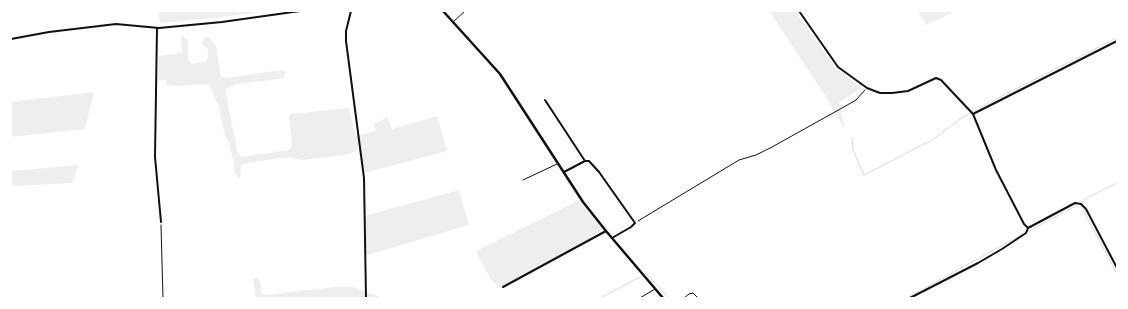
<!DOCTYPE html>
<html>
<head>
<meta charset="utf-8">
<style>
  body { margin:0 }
  #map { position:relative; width:1128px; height:309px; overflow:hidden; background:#fff; font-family:Cabin,sans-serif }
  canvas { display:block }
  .frame { position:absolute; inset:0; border:12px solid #fff; pointer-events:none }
</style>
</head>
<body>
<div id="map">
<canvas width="1128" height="309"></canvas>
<div class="frame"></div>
</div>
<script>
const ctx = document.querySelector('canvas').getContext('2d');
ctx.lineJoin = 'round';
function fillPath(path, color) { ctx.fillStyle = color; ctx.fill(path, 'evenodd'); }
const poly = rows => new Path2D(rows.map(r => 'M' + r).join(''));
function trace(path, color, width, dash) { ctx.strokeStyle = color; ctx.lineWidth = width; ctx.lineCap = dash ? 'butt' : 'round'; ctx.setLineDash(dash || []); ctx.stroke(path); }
fillPath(poly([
  [158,11,255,11,255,13,204,19,160,23],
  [769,11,795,11,835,67,861,88,839,103,845,130,828,100],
  [918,11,956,11,926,25],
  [181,35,188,41,188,59,192,64,206,61,208,57,208,50,206,47,202,44,204,38,209,37,216,46,221,76,225,78,282,70,286,72,283,78,278,79,237,84,225,89,238,154,242,157,289,150,291,147,292,141,289,118,290,114,349,108,356,136,376,131,374,124,388,117,392,129,437,116,447,151,364,173,358,144,358,148,354,152,345,155,302,160,288,157,259,161,241,165,240,178,235,174,233,159,229,143,225,136,219,107,209,84,174,86,166,84,167,80,158,80,159,56,182,53],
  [94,92,85,129,11,137,11,102],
  [79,165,72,183,11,186,11,171],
  [459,190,469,225,364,256,364,216],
  [579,200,602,230,583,243,500,288,491,280,476,251],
  [257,277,260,281,262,294,266,295,334,287,352,287,378,296,378,298,256,298,253,280]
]), '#eee');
trace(poly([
  [852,138,853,150,864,175,932,140,963,117,1002,96,1117,38],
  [1082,204,1083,200,1117,183],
  [1081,206,1117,274],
  [1027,232,1074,207,1081,206],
  [645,274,646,273,669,298],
  [600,298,642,276],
  [907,298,1021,235]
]), '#d9d9d9', 1);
trace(poly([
  [638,221,739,160,756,155,772,147,842,108,856,100,865,90],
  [161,225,163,298]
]), '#111', 1);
trace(poly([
  [453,22,465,11],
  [523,180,557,164],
  [640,298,655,289],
  [684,298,689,294,693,293,698,298]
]), '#111', 1);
trace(poly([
  [351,11,346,31,346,41,364,178,366,298],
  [799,11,838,67,867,88,880,93,892,93,908,91,936,78,941,80,973,114,996,170,1024,224,1028,228,1075,203,1081,204,1086,209,1117,268],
  [157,28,155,157,161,222],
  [11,39,49,32,116,24,159,28,222,22,300,11],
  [545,100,585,161],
  [973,114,1117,41],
  [564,172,585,161,589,161,599,172,635,223,631,227,612,238],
  [503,287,606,231],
  [910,298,978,263,1002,249,1026,233,1028,228]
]), '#111', 2);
trace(poly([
  [443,11,500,74,583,202,606,231,663,298]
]), '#111', 2.5);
</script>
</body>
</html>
